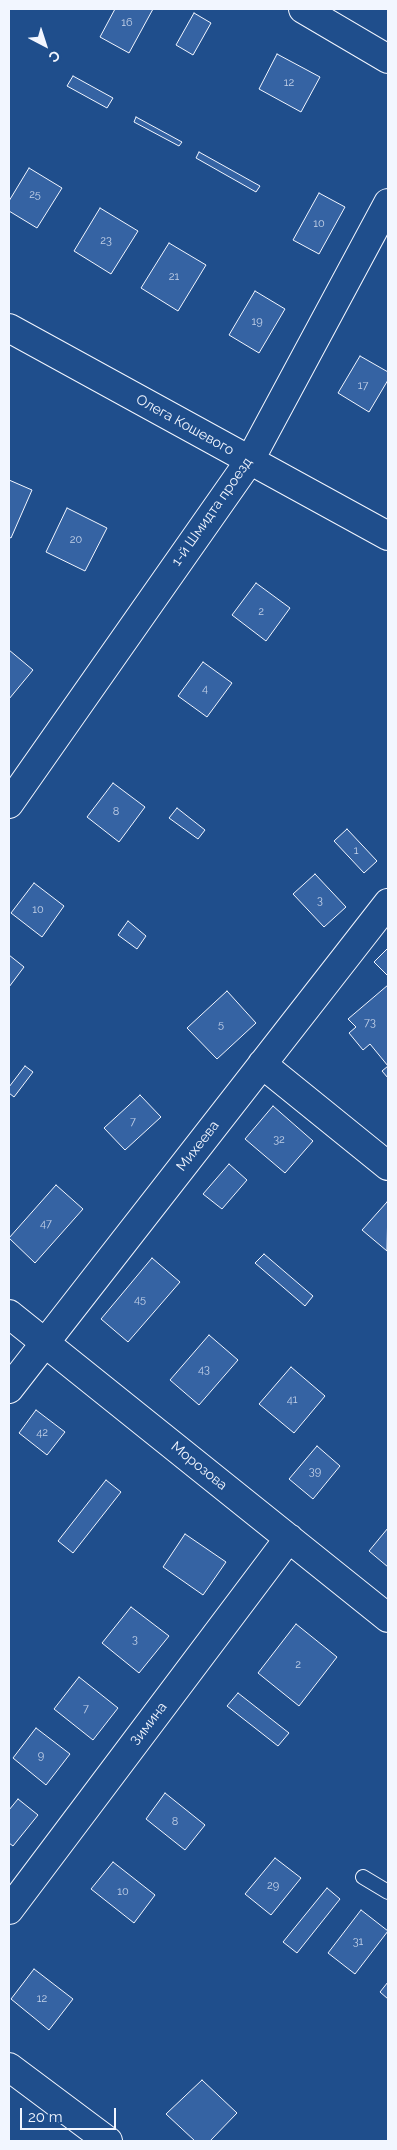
<!DOCTYPE html>
<html>
<head>
<meta charset="utf-8">
<style>
  body { margin:0 }
  #map { position:relative; width:397px; height:2150px; overflow:hidden; background:#1f4e8c; font-family:Raleway,sans-serif }
  canvas { display:block }
  .frame { position:absolute; inset:0; border:10px solid #f2f6ff; pointer-events:none }
  .north { position:absolute; left:20px; top:20px; width:50px; height:50px; -webkit-text-stroke:4px #1f4e8c; paint-order:stroke; rotate:140deg; font-size:14px; font-weight:700; line-height:20px; text-align:center; color:#f2f6ff }
  .north::after { content:''; display:block; margin:auto; width:18px; height:22px; background:#f2f6ff; clip-path:polygon(50% 0,100% 100%,50% 72%,0 100%) }
  .scale { position:absolute; left:20px; top:2108px; width:96px; height:22px; box-sizing:border-box; border:2px solid #f2f6ff; border-top:0; padding-left:6px; font-size:15px; line-height:18px; white-space:nowrap; color:#f2f6ff; -webkit-text-stroke:4px #1f4e8c; paint-order:stroke }
</style>
</head>
<body>
<div id="map">
<canvas width="397" height="2150"></canvas>
<div class="frame"></div>
<div class="north">С</div>
<div class="scale">20 m</div>
</div>
<script>
const ctx = document.querySelector('canvas').getContext('2d');
ctx.lineJoin = 'round';
function fillPath(path, color) { ctx.fillStyle = color; ctx.fill(path, 'evenodd'); }
const poly = rows => new Path2D(rows.map(r => 'M' + r).join(''));
function trace(path, color, width, dash) { ctx.strokeStyle = color; ctx.lineWidth = width; ctx.lineCap = dash ? 'butt' : 'round'; ctx.setLineDash(dash || []); ctx.stroke(path); }
function write(font, color, halo, rows, align = 'center') {
  ctx.font = font + ' Raleway,sans-serif'; ctx.lineWidth = 4; ctx.setLineDash([]); ctx.textBaseline = 'middle'; ctx.strokeStyle = halo; ctx.fillStyle = color; for (const [text, x, y, turn = 0] of rows) {
    ctx.save(); ctx.translate(x, y); ctx.rotate((+turn || 0) * Math.PI / 180); ctx.textAlign = isNaN(turn) ? turn : align; if (halo) ctx.strokeText(text, 0, 0); ctx.fillText(text, 0, 0); ctx.restore();
  }
}
const building = poly([
  [115,9,153,9,129,53,100,37,115,9],
  [194,13,211,23,193,55,176,45,194,13],
  [277,54,320,77,301,112,259,89,277,54],
  [73,76,113,98,107,108,67,86,73,76],
  [136,117,182,142,179,146,134,122,136,117],
  [199,152,260,186,256,192,196,158,199,152],
  [29,168,62,188,37,228,9,211,9,201,29,168],
  [319,193,345,207,319,254,293,240,319,193],
  [100,208,138,231,111,274,74,251,100,208],
  [169,243,206,265,178,311,141,288,169,243],
  [255,291,285,309,259,353,229,335,255,291],
  [360,356,388,372,388,380,369,412,338,393,360,356],
  [9,480,32,490,11,538,9,537,9,480],
  [67,508,107,528,85,571,46,552,67,508],
  [256,583,290,608,266,641,232,615,256,583],
  [9,650,33,670,9,699,9,650],
  [203,662,232,683,207,717,178,696,203,662],
  [113,783,145,807,119,842,87,817,113,783],
  [177,808,205,830,198,839,169,818,177,808],
  [347,829,377,861,364,873,334,841,347,829],
  [315,874,346,907,324,927,293,894,315,874],
  [34,883,64,906,42,937,11,913,34,883],
  [128,921,146,936,137,949,118,935,128,921],
  [388,948,388,976,374,962,388,948],
  [9,955,24,967,9,987,9,955],
  [388,985,388,1066,370,1044,363,1050,349,1033,356,1027,348,1019,388,985],
  [227,991,256,1023,217,1059,187,1028,227,991],
  [25,1066,33,1072,14,1097,9,1093,9,1087,25,1066],
  [388,1066,388,1078,382,1071,388,1066],
  [140,1095,161,1117,125,1150,104,1128,140,1095],
  [273,1106,313,1141,285,1173,245,1139,273,1106],
  [229,1164,247,1180,222,1209,203,1194,229,1164],
  [56,1185,83,1209,35,1263,9,1238,56,1185],
  [387,1202,388,1203,387,1251,362,1230,387,1202],
  [264,1254,313,1296,305,1306,255,1263,264,1254],
  [152,1258,180,1282,128,1342,101,1319,152,1258],
  [209,1335,238,1360,199,1405,170,1380,209,1335],
  [291,1367,325,1396,294,1433,259,1404,291,1367],
  [36,1410,65,1432,47,1455,19,1433,36,1410],
  [317,1446,340,1466,313,1499,289,1479,317,1446],
  [106,1480,121,1492,73,1553,58,1541,106,1480],
  [388,1528,388,1567,369,1551,388,1528],
  [185,1534,226,1562,203,1595,163,1567,185,1534],
  [131,1607,169,1636,139,1673,102,1643,131,1607],
  [296,1624,337,1657,299,1706,258,1673,296,1624],
  [79,1677,118,1708,93,1740,54,1709,79,1677],
  [238,1693,289,1733,278,1746,227,1706,238,1693],
  [36,1728,70,1754,46,1785,13,1758,36,1728],
  [165,1793,205,1825,185,1850,146,1819,165,1793],
  [18,1799,38,1815,13,1846,9,1843,9,1810,18,1799],
  [275,1858,301,1878,271,1915,245,1894,275,1858],
  [113,1862,155,1895,134,1923,91,1889,113,1862],
  [327,1888,340,1899,297,1953,283,1942,327,1888],
  [361,1910,388,1931,355,1974,328,1953,361,1910],
  [34,1969,73,1999,49,2030,11,1999,34,1969],
  [388,1982,388,1999,380,1992,388,1982],
  [202,2080,237,2113,210,2141,195,2141,166,2114,202,2080]
]);
fillPath(building, '#3563a3');
trace(building, '#f2f6ff', 1);
const service = poly([
  [363,1877,388,1892]
]);
const minor = poly([
  [303,9,388,59],
  [9,328,388,536],
  [9,804,250,460,388,203],
  [262,1064,388,1166],
  [9,1314,388,1618],
  [9,1389,388,903],
  [9,1910,289,1538],
  [9,2067,108,2141]
]);
trace(service, '#f2f6ff', 16);
trace(minor, '#f2f6ff', 30);
trace(service, '#1f4e8c', 14);
trace(minor, '#1f4e8c', 28);
write('11px', '#c3d1e8', null, [
  ["16",127,23],
  ["12",289,83],
  ["25",35,195],
  ["10",319,224],
  ["23",106,241],
  ["21",174,277],
  ["19",257,322],
  ["17",363,386],
  ["20",76,540],
  ["2",261,612],
  ["4",205,689],
  ["8",116,812],
  ["1",356,851],
  ["3",320,901],
  ["10",38,910],
  ["73",370,1023],
  ["5",221,1025],
  ["7",133,1122],
  ["32",279,1140],
  ["47",46,1224],
  ["45",140,1300],
  ["43",204,1370],
  ["41",292,1400],
  ["42",42,1433],
  ["39",315,1472],
  ["3",135,1640],
  ["2",298,1665],
  ["7",86,1709],
  ["9",41,1756],
  ["8",175,1822],
  ["29",273,1886],
  ["10",123,1892],
  ["31",358,1942],
  ["12",42,1999]
]);
write('14px', '#f2f6ff', '#1f4e8c', [
  ["Олега Кошевого",185,425,29],
  ["1-й Шмидта проезд",212,512,-55],
  ["Михеева",198,1146,-52],
  ["Морозова",199,1466,39],
  ["Зимина",149,1724,-53]
]);
</script>
</body>
</html>
